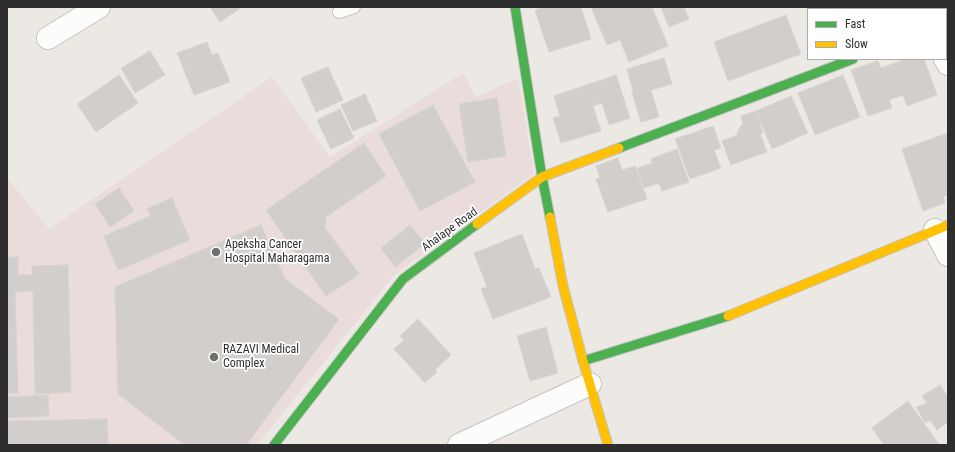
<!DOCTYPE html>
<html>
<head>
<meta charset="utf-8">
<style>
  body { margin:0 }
  #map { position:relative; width:955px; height:452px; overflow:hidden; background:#ece8e4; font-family:"Roboto Condensed",sans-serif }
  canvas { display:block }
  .frame { position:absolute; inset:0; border:8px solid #2e2e2e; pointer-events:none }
  .legend { position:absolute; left:807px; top:8px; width:140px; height:52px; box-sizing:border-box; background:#fff; border:1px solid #ababab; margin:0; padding:5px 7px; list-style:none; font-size:12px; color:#2e2e2e }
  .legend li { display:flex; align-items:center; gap:8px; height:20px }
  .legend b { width:20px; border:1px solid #ababab }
</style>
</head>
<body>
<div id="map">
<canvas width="955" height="452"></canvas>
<div class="frame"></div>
<ul class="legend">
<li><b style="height:5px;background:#4caf50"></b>Fast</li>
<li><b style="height:5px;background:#ffc107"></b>Slow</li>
</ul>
</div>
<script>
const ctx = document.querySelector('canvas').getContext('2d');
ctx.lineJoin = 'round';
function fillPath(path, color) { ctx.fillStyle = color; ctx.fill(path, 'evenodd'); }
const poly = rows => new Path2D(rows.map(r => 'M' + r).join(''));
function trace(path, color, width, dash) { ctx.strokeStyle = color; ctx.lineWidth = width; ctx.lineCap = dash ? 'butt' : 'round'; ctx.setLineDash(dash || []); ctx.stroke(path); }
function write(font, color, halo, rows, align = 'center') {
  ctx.font = font + ' "Roboto Condensed",sans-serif'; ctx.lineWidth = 3.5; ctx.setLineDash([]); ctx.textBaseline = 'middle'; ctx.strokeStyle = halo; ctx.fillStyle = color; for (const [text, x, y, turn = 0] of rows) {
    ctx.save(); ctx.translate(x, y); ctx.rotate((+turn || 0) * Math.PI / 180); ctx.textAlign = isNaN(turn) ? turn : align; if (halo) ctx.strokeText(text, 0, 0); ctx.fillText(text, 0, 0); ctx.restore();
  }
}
fillPath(poly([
  [463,73,476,97,518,78,534,174,393,276,257,445,7,445,7,178,49,229,272,77,330,157]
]), '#e9dcdb');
const building = poly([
  [210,7,242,7,220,22,210,7],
  [546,7,581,7,591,39,549,52,535,10,546,7],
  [591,7,652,7,668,46,629,62,620,40,607,45,591,7],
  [661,7,684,7,689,19,669,27,661,7],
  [856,7,919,7,919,9,857,9,856,7],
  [945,7,948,7,948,39,946,36,946,9,942,9,945,7],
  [786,15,801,54,728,81,714,42,786,15],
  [207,42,212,55,218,53,230,82,194,95,177,53,207,42],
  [150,51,165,75,135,93,121,68,150,51],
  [664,58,672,84,651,90,659,117,641,122,632,92,633,91,627,69,664,58],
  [906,59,924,59,937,95,907,106,903,95,889,100,892,108,868,116,851,70,878,61,881,68,906,59],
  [328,67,343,100,316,112,301,78,328,67],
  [119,75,138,103,96,132,77,104,119,75],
  [616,75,630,118,609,125,602,103,593,106,601,131,561,143,553,118,560,116,554,96,616,75],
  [843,75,860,117,815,135,798,93,843,75],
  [365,94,377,121,353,131,341,105,365,94],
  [791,96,808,133,772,149,756,111,791,96],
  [497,98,506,156,468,162,459,104,497,98],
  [433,105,475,182,420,211,379,134,433,105],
  [340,109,354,138,331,149,317,120,340,109],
  [756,111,763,133,760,134,767,152,731,165,722,141,737,135,738,131,740,127,743,124,741,116,756,111],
  [713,126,721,148,714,150,721,168,690,179,675,139,713,126],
  [948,133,948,195,943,196,945,203,923,211,902,149,948,133],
  [364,143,386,176,326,217,325,228,359,274,326,296,266,210,364,143],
  [677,149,689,182,662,191,659,183,644,188,637,168,652,163,651,159,677,149],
  [618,158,622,170,635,166,647,199,608,212,596,179,600,178,596,166,618,158],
  [119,188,134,211,110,227,95,204,119,188],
  [172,198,190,240,118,270,104,236,151,216,147,209,172,198],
  [261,225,285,279,339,319,246,445,185,445,118,394,115,287,261,225],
  [410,225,425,244,395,267,381,248,410,225],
  [522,234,535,269,539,268,551,297,493,319,481,289,487,287,474,253,522,234],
  [7,257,18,257,18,275,33,275,32,266,68,265,71,392,35,394,33,291,15,292,18,393,7,394,7,257],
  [418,319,451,355,435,370,437,372,425,383,394,349,404,340,400,336,418,319],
  [546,327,558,373,530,381,517,336,546,327],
  [940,385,948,397,948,422,937,430,930,420,925,423,916,407,927,403,922,396,940,385],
  [48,395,49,416,7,418,7,397,48,395],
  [908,401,938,443,939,445,884,445,872,428,908,401],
  [107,419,108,445,7,445,7,421,107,419]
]);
fillPath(building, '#d1cecb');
trace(building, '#d7d4d0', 1);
const lane = poly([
  [339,12,354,7]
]);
const street = poly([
  [48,38,99,7],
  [945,59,948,64],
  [935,230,948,255],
  [459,445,590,384]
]);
const fast = poly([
  [515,7,542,177,550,217],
  [619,148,853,59],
  [583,361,728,316],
  [274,445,403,279,477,224]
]);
const slow = poly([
  [550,217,563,286,583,361,608,445],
  [477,224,542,177,619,148],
  [728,316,948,225]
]);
trace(lane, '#c5c4c5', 14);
trace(street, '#c5c4c5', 24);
trace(fast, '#c5c4c5', 11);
trace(slow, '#c5c4c5', 11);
trace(lane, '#fcfcfb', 12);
trace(street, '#fcfcfb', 22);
trace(fast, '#4caf50', 9);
trace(slow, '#ffc107', 9);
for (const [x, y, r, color] of [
  [216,252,5,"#706f6e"],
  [214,357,5,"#706f6e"]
]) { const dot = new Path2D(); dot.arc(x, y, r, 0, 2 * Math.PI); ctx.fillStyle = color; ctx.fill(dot); trace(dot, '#fff', 1.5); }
write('12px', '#2e2e2e', '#fff', [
  ["Ahalape Road",450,230,-36]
]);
write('12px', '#2e2e2e', '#fff', [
  ["Apeksha Cancer",225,245],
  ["Hospital Maharagama",225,259],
  ["RAZAVI Medical",223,350],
  ["Complex",223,364]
], 'left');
</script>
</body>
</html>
